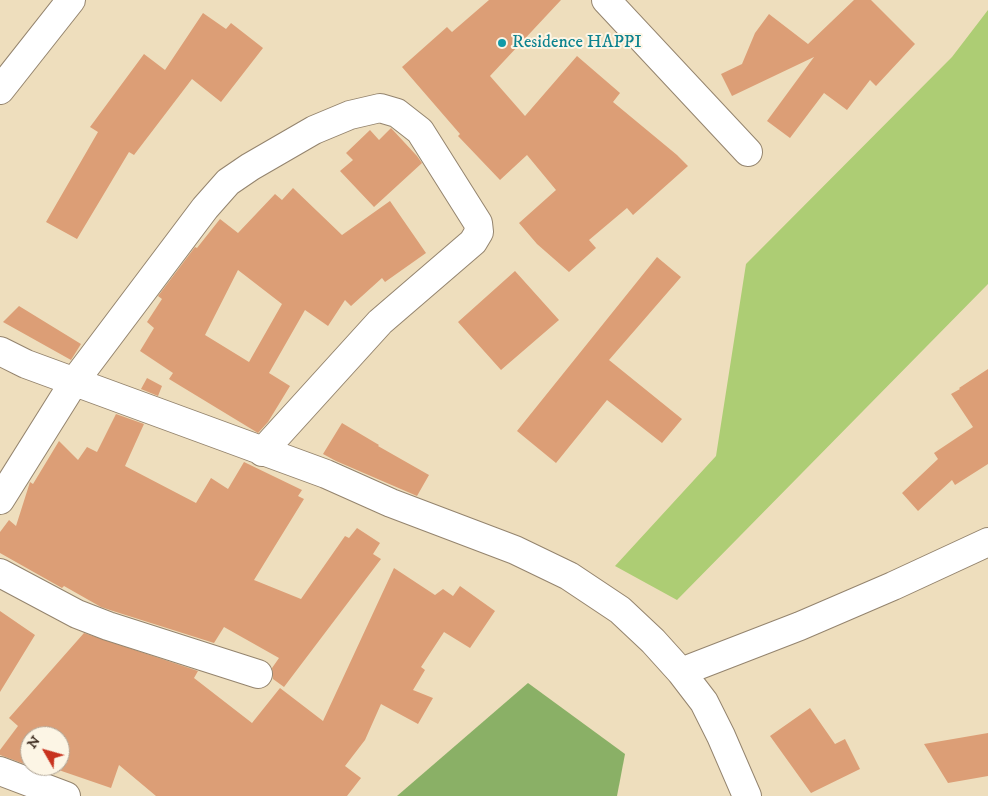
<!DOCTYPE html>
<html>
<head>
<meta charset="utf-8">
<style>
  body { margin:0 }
  #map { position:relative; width:988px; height:796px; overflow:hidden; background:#eedebd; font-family:"IM FELL DW Pica",serif }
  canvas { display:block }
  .north { position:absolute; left:20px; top:726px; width:50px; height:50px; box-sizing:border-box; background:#fcf5e5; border:1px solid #afa495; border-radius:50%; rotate:308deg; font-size:14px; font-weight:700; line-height:20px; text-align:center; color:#3b2a1e }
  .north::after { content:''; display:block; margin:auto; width:18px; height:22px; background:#c8321e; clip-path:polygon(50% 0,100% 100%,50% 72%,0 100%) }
</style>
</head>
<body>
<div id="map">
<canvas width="988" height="796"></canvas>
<div class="north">N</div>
</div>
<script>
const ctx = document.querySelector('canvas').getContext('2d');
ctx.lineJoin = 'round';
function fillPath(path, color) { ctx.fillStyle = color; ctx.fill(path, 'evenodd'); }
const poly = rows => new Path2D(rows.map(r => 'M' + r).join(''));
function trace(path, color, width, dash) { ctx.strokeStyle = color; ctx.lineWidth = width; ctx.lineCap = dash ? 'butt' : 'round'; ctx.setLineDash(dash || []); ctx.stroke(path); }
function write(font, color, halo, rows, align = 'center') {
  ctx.font = font + ' "IM FELL DW Pica",serif'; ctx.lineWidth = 4; ctx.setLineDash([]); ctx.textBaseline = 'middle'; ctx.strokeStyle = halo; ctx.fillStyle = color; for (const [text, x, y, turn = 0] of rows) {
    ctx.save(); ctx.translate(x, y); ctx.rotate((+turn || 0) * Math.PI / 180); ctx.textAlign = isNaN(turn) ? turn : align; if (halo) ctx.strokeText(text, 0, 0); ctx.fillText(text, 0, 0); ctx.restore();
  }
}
fillPath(poly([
  [988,10,988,284,677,600,615,566,716,456,746,264,952,57]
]), '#adcd74');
fillPath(poly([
  [528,683,625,754,617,796,397,796]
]), '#8ab066');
fillPath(poly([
  [489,0,561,0,490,76,525,116,577,56,620,93,613,102,677,155,688,166,633,215,627,208,589,240,596,248,569,272,537,244,519,223,556,190,527,155,500,180,458,136,460,134,402,67,447,27,452,32],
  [854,0,871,0,915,44,876,86,870,80,847,110,824,93,790,138,767,121,814,57,732,96,721,74,742,64,755,33,769,14,808,44],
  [203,13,226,29,231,23,263,48,221,102,192,79,134,155,129,152,77,239,46,222,98,132,90,127,144,54,165,70],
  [391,128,417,156,422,163,374,207,340,171,353,160,346,153,370,130,379,140],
  [293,188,342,235,390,201,426,253,385,282,382,278,351,306,345,300,328,326,305,310,269,373,290,386,268,422,258,433,169,379,173,373,140,351,154,328,147,322,162,299,158,296,195,247,197,248,220,219,238,233,275,194,282,200],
  [238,270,282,304,249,362,205,335],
  [657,257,681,277,609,360,682,419,662,443,607,400,556,463,517,431],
  [515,271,559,320,501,370,458,322],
  [19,306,81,344,71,360,3,322],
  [988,369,988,464,955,485,952,480,918,511,902,493,938,459,934,453,973,427,951,394,960,389,959,388],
  [147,378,162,386,158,396,141,389],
  [116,414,144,424,125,466,196,503,211,478,228,489,244,462,302,490,298,496,304,499,254,580,301,599,345,536,349,538,357,528,380,543,373,554,381,559,284,687,273,679,272,668,279,658,224,627,214,643,113,611,101,607,64,586,62,588,0,553,0,532,9,520,16,526,30,482,33,484,59,441,78,460,87,447,97,452],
  [342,423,379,445,378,446,429,475,417,496,336,461,323,454],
  [394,568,435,595,443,589,453,596,460,586,495,611,470,648,444,632,421,667,425,670,413,690,433,698,418,724,381,704,365,740,345,766,361,778,347,796,156,796,119,765,111,788,47,766,60,766,60,736,30,736,30,766,0,755,0,750,18,726,9,718,84,633,198,671,194,678,252,723,280,688,323,721],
  [0,611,35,635,0,692],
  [810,708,835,744,845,739,860,769,811,793,770,736],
  [988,733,988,776,948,783,924,744]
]), '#dc9e76');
const street = poly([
  [606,0,748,152],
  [0,90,71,0],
  [0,351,26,364,326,474,391,503,515,550,569,576,620,610,653,641,681,672,704,702,721,736,747,796],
  [0,500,74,382,205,208,228,182,250,167,314,130,350,115,380,108,397,113,420,131,478,223,479,232,473,242,380,322,262,452],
  [0,573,77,614,108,626,258,674],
  [681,672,800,626,893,586,988,542],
  [0,771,66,796]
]);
trace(street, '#94846e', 30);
trace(street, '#fff', 28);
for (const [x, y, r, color] of [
  [502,43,5,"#0f9aa8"]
]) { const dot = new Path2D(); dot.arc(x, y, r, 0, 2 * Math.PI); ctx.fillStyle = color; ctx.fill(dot); trace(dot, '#fcf5e5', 2); }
write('18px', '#0d838f', '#fcf5e5', [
  ["Residence HAPPI",512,43]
], 'left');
</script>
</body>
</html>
